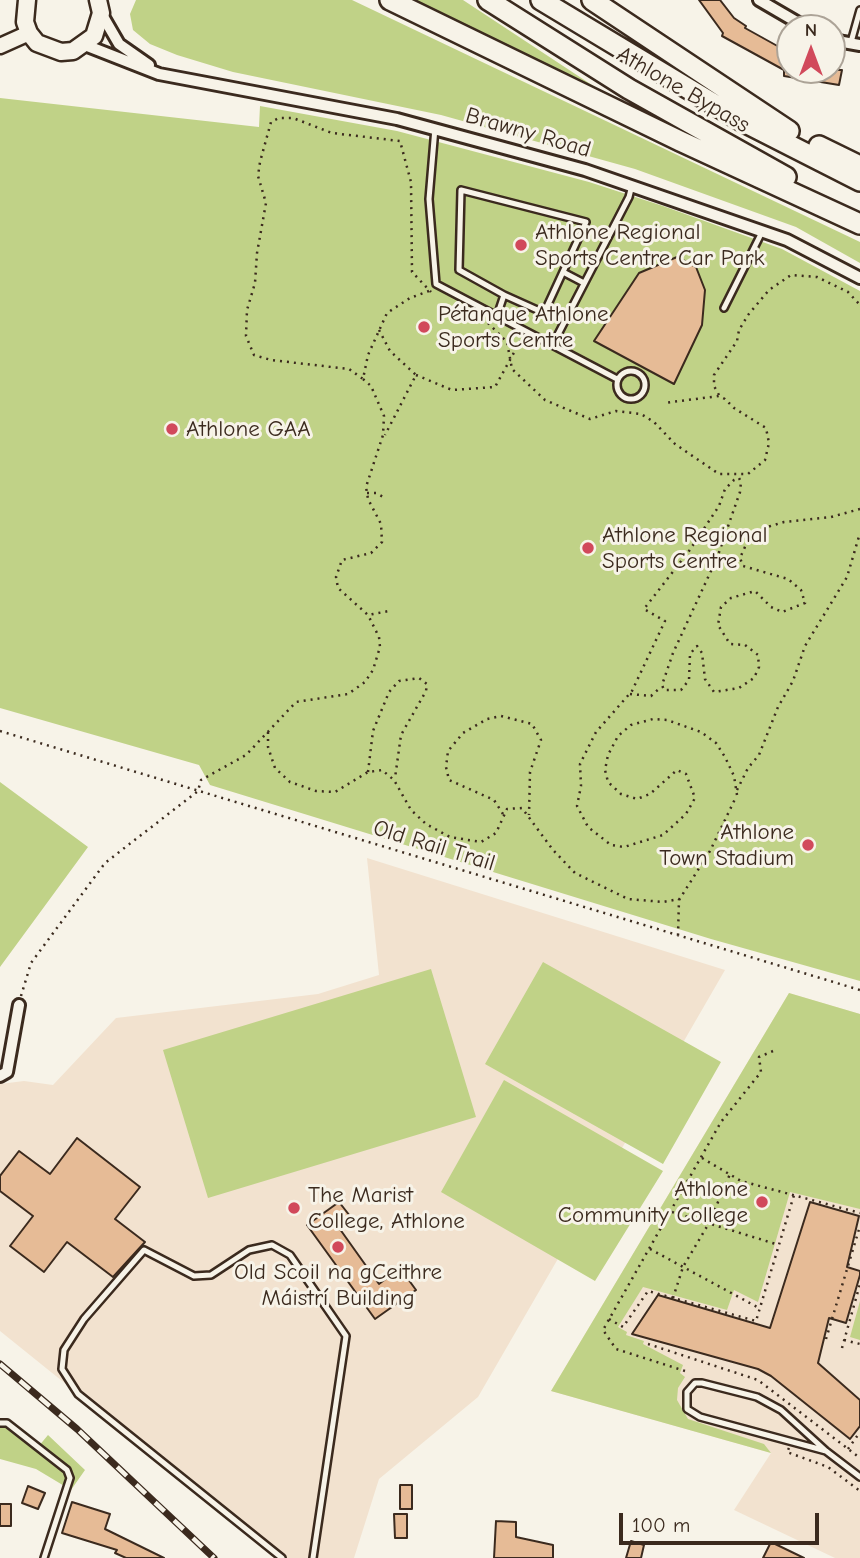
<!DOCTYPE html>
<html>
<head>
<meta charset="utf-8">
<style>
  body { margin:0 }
  #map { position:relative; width:860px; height:1558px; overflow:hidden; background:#f7f3e8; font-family:"Comic Neue",sans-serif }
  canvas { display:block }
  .north { position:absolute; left:776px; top:14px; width:70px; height:70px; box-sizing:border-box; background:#f7f3e8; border:2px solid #aca397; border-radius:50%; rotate:0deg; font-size:19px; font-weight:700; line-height:28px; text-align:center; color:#3b2a1e }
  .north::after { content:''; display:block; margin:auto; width:24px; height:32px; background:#d1495b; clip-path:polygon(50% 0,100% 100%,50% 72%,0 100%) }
  .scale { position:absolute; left:619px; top:1513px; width:200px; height:32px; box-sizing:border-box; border:4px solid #3b2a1e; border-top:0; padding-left:9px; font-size:21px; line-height:24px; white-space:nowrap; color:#3b2a1e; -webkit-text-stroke:5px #f7f3e8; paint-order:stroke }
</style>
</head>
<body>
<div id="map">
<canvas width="860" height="1558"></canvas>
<div class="north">N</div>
<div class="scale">100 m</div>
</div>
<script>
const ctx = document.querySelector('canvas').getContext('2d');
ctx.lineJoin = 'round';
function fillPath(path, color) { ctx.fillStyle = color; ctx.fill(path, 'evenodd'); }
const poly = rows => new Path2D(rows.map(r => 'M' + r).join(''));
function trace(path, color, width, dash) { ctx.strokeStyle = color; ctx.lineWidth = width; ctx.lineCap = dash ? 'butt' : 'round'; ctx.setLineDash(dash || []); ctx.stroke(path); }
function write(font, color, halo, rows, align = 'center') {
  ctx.font = font + ' "Comic Neue",sans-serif'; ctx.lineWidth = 6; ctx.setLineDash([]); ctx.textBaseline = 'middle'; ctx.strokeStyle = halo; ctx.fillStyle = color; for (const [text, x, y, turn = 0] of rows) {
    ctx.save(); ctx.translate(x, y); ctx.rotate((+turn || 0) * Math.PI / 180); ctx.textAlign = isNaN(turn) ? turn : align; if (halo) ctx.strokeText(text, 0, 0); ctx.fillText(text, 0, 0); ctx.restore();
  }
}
fillPath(poly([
  [367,858,725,970,478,1397,379,1479,354,1558,282,1558,0,1331,0,1084,24,1081,53,1085,116,1018,318,994,379,975],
  [789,993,860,1014,860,1558,835,1558,734,1510,771,1453,551,1391]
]), '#f2e2cf');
fillPath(poly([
  [136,0,352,0,860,242,860,263,796,227,635,169,441,115,233,72,177,55,150,44,133,30,130,14],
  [409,0,463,0,595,87,589,88,521,52],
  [0,98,259,127,260,106,397,131,589,182,663,206,782,249,860,291,860,981,711,939,210,785,199,765,0,708],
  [0,782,88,847,0,967],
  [543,962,721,1062,663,1164,485,1064],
  [431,969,476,1117,208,1198,163,1050],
  [789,993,860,1014,860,1209,790,1192,758,1302,734,1290,727,1310,643,1287,618,1327,627,1332,626,1335,644,1341,643,1344,683,1365,680,1373,685,1377,678,1388,677,1400,688,1419,764,1444,771,1453,551,1391],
  [504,1080,663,1171,595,1281,441,1192],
  [860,1301,860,1340,850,1337],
  [0,1423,7,1423,38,1447,48,1435,85,1470,71,1490,36,1469,0,1459]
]), '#c0d287');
const building = poly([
  [699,0,720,0,734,18,746,26,745,28,790,53,790,70,842,70,839,85,784,76,784,70,722,36,723,33,699,0],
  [677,257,696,267,705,290,702,325,674,384,594,341,639,273,677,257],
  [77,1138,140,1187,115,1219,145,1242,113,1277,67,1242,44,1272,10,1246,33,1216,0,1191,0,1176,19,1151,50,1174,77,1138],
  [339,1202,350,1216,337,1225,379,1284,400,1268,416,1290,375,1319,307,1225,339,1202],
  [810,1202,859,1216,847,1267,860,1271,860,1275,846,1323,829,1318,818,1363,860,1400,860,1426,850,1439,771,1376,758,1369,632,1334,658,1295,770,1328,810,1202],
  [400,1485,412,1485,412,1509,400,1509,400,1485],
  [28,1486,45,1493,38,1509,22,1503,28,1486],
  [72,1502,110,1514,105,1529,164,1558,126,1558,115,1553,117,1550,62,1533,72,1502],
  [0,1504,11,1504,11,1526,0,1526,0,1504],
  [394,1514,407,1514,407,1538,395,1538,394,1514],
  [496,1521,516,1522,516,1537,553,1545,553,1558,494,1558,496,1521],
  [631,1541,644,1545,641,1558,626,1558,631,1541],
  [771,1542,804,1558,763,1558,771,1542]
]);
fillPath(building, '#e6bb96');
trace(building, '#3b2a1e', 2);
const lane = poly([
  [851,42,860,10],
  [435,128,429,199,436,284,617,379],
  [563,272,584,283],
  [724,308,763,230],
  [497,316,504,295,459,270,461,190,586,222,544,313,504,295],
  [553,344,629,197,632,185],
  '617 385a14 14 0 1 1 28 0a14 14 0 1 1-28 0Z',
  [0,1423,7,1423,67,1470,70,1478,44,1558],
  [826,1451,700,1417,687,1409,687,1392,695,1383,702,1383,757,1397,781,1410,826,1451,860,1477],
  [282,1558,78,1394,62,1369,64,1350,84,1319,144,1250,194,1276,211,1275,249,1250,272,1245,290,1255,346,1336,313,1558]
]);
const street = poly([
  [759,0,807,28],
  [101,13,119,44,149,65],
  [832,40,860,45],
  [85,45,159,74,397,119,585,170,787,240,860,278],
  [0,1076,7,1072,19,1005]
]);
const secondary = poly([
  [0,46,29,33]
]);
const primary = poly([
  [27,0,25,22,29,33,37,43,61,52,73,51,94,36,101,13,98,0]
]);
const highway = poly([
  [390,0,680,141,860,224],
  [488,0,629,89,786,177],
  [541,0,742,121,860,181],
  [592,0,789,131],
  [819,146,860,166]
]);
trace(lane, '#3b2a1e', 10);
trace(street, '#3b2a1e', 16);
trace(secondary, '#3b2a1e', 19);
trace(primary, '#3b2a1e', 21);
trace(highway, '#3b2a1e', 24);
trace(poly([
  [429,291,410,298,387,313,368,355,363,379,349,369,271,360,254,355,246,336,247,310,255,283,257,253,266,203,258,176,260,162,271,122,279,118,293,118,332,133,400,141,411,182,412,272,431,292],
  [461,309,476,317],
  [488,323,507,342,512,369,545,400,590,419,616,411,641,414,654,422,675,444,719,474,748,474,765,460,769,443,766,428,734,408,725,399,719,396,664,403],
  [379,330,390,351,416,375,385,435],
  [416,375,452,390,495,387,521,340],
  [363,379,371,386,384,416,383,435,366,487,368,499,381,524,382,542,371,553,342,560,336,577,338,588,368,615,389,611],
  [719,395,714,386,714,375,737,341,739,330,748,315,769,290,791,275,817,277,848,292,860,305],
  [367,493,376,493,385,498],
  [630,694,651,696,661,687],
  [0,731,860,990],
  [268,732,268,747,275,768,290,782,316,791,335,792,368,772,382,770,394,780,411,810,426,824,450,837,481,842,496,833,507,809,522,808,553,850,575,873,628,899,663,902,679,899,678,936],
  [368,772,373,731,389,692,399,681,419,678,427,684,426,691,401,735,395,778],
  [737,790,748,768,759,755,778,707,793,681,805,646,847,577,860,533],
  [737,795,734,776,725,757,716,743,701,732,667,720,653,719,631,725,618,736,608,755,605,770,608,782,621,794,637,799,650,794,677,770,686,774,695,798,686,814,663,835,624,847,611,845,588,827,577,806,581,786,580,764,596,732,632,691,665,621,644,609,689,551,719,506,725,489,734,480,739,478,741,482,740,492,717,558,673,653,662,685,664,690,681,690,689,680,690,654,697,646,702,653,705,679,714,692,739,688,754,678,759,667,758,655,745,645,730,644,718,625,721,607,731,598,755,591,771,607,782,612,805,603,801,590,788,579,743,566,740,558,749,538,764,528,784,522,831,517,860,509],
  [503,814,494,800,449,780,446,767,448,751,463,733,487,719,501,716,532,724,541,740,530,772,529,815],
  [679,900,710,851,736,797],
  [21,996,31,963,105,863,198,791,201,780,246,755,296,702,348,694,365,682,373,670,380,647,379,637,368,615],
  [702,1158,741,1181,860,1213],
  [672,1212,779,1245],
  [650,1249,759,1308],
  [673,1298,683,1267,709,1223,730,1174],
  [609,1319,623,1327,648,1291,756,1321,794,1195],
  [826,1339,860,1226],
  [844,1340,860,1344],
  [648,1344,758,1380,860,1458],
  [842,1348,860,1284],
  [685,1371,616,1349,603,1330,721,1122,761,1072,759,1057,773,1051],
  [789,1448,787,1452,828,1467,860,1491],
  [848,1449,860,1432]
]), '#3b2a1e', 2.5, [2, 5]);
trace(lane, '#f7f3e8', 5);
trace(street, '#f7f3e8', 10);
trace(secondary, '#f7f3e8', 14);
trace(primary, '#f7f3e8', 16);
trace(highway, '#f7f3e8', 19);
const rail = poly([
  [0,1364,77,1429,214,1558]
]);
trace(rail, '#3b2a1e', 7);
trace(rail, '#f7f3e8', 4.5, [13]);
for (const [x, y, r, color] of [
  [521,245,7,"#d1495b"],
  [424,327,7,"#d1495b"],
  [172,429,7,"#d1495b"],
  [588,548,7,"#d1495b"],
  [808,845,7,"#d1495b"],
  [762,1202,7,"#d1495b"],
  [294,1208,7,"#d1495b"],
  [338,1247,7,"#d1495b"]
]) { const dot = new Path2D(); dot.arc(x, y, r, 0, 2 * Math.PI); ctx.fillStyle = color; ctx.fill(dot); trace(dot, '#f7f3e8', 2.5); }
write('23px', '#3b2a1e', '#f7f3e8', [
  ["Athlone Bypass",683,90,30],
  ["Brawny Road",528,133,16],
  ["Old Rail Trail",434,846,17]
]);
write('23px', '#3b2a1e', '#f7f3e8', [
  ["Athlone Regional",535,232],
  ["Sports Centre Car Park",535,258],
  ["Pétanque Athlone",438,314],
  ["Sports Centre",438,340],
  ["Athlone GAA",186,429],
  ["Athlone Regional",602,535],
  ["Sports Centre",602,561],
  ["Athlone",794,832,"right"],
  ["Town Stadium",794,858,"right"],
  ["Athlone",748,1189,"right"],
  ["Community College",748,1215,"right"],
  ["The Marist",308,1195],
  ["College, Athlone",308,1221],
  ["Old Scoil na gCeithre",338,1272,"center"],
  ["Máistrí Building",338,1298,"center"]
], 'left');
</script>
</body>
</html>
